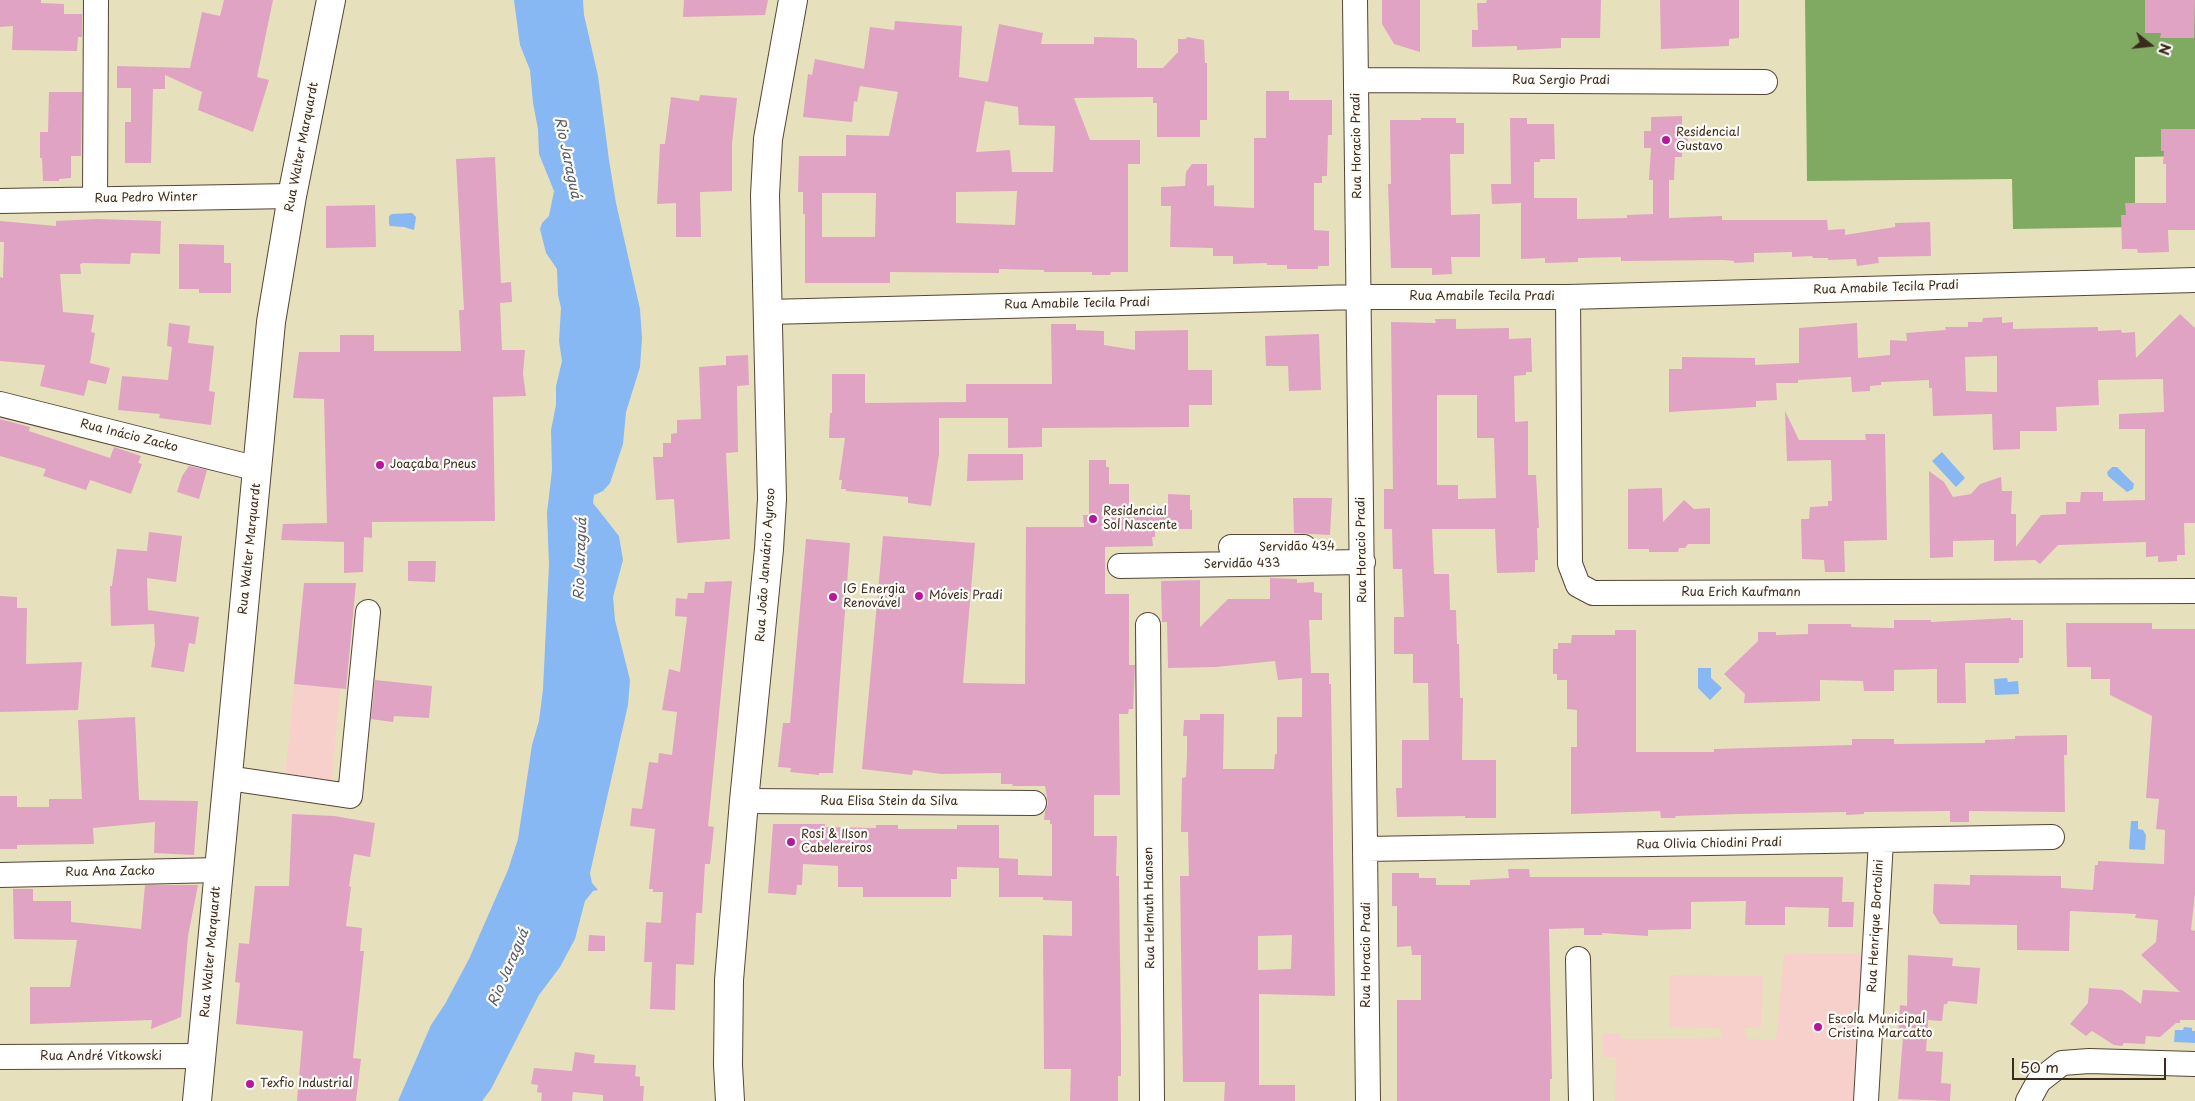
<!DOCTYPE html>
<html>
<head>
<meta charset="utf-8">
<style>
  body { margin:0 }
  #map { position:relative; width:2195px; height:1101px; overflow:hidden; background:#e7e0bc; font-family:"Playpen Sans",sans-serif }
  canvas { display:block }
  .north { position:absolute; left:2125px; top:20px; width:50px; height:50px; -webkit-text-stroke:4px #fdfcf7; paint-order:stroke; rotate:106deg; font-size:14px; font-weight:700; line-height:20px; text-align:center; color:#3b2a1e }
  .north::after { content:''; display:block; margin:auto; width:18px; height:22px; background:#3b2a1e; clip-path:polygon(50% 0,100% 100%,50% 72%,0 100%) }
  .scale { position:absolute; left:2012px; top:1058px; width:154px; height:22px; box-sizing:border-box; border:2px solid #3b2a1e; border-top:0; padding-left:6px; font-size:15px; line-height:18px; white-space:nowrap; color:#3b2a1e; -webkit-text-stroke:4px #fdfcf7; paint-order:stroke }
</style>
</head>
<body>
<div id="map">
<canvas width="2195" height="1101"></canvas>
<div class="north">N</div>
<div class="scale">50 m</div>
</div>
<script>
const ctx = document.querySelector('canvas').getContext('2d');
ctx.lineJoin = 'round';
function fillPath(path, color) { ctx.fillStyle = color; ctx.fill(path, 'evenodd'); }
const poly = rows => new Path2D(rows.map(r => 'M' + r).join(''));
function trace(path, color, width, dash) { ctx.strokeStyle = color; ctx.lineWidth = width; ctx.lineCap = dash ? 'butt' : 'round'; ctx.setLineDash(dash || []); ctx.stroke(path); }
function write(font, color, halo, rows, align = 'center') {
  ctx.font = font + ' "Playpen Sans",sans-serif'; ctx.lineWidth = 4.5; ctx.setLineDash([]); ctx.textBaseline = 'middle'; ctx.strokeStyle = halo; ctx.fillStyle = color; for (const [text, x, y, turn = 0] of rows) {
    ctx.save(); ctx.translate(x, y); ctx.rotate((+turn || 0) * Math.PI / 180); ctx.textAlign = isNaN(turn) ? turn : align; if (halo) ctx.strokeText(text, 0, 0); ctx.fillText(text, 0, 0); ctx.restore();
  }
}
fillPath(poly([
  [294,684,340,688,332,781,285,777],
  [1864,953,1853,1101,1615,1101,1616,1057,1603,1057,1602,1034,1620,1033,1621,1039,1722,1038,1720,1028,1670,1027,1669,975,1763,976,1761,1027,1745,1028,1746,1039,1776,1040,1784,954]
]), '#f7d0cc');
fillPath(poly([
  [1805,0,2195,0,2195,156,2135,157,2135,227,2013,229,2012,179,1807,181]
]), '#80aa61');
fillPath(poly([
  [514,0,583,0,584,15,598,76,609,160,616,203,640,309,642,338,640,367,626,412,623,444,610,483,603,491,594,495,593,503,619,536,623,560,613,597,615,620,630,680,628,705,590,873,592,883,598,890,593,891,585,901,575,939,560,967,539,995,491,1089,482,1101,398,1101,431,1025,445,1004,469,959,508,870,518,839,532,745,539,721,543,689,549,565,547,513,552,470,551,430,556,405,556,386,562,361,559,341,561,308,558,295,557,269,546,253,540,229,542,223,549,216,554,191,539,154,538,129,533,103,530,70,520,45],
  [412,213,416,217,414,230,404,227,390,226,389,224,389,216,392,214],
  [1942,452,1965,478,1956,487,1932,461],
  [2112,467,2117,467,2134,484,2133,489,2127,492,2108,476,2107,472],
  [1698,668,1711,668,1711,678,1722,688,1710,700,1698,688],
  [2007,678,2008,682,2018,681,2019,694,1995,695,1994,679],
  [2131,821,2138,821,2138,829,2143,830,2146,835,2145,850,2129,849],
  [2184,1027,2192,1028,2192,1031,2195,1031,2195,1043,2174,1042,2175,1030,2183,1030]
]), '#87b8f3');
fillPath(poly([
  [0,0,41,0,41,3,64,4,64,14,82,14,82,37,78,37,77,51,12,50,13,26,0,27],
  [224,0,273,0,257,77,269,80,253,132,198,110,202,92,165,75,165,89,153,89,151,163,125,163,125,122,131,122,131,88,117,88,117,66,190,68,202,12,220,16],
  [684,0,768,0,765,15,683,17],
  [1382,0,1420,0,1420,52,1394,44,1382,24],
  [1487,0,1601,0,1600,38,1561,38,1561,48,1517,50,1517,46,1472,47,1472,30,1478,30,1477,3,1486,3],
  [1660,0,1739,0,1739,38,1729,39,1729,46,1661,49],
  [2145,0,2195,0,2194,38,2160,38,2161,33,2145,33],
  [895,21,962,26,959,77,988,82,999,24,1043,33,1041,44,1094,44,1094,37,1134,38,1134,39,1137,40,1137,68,1163,68,1178,52,1178,39,1186,39,1187,37,1204,40,1205,63,1207,63,1207,120,1200,120,1200,137,1157,137,1157,103,1153,103,1153,97,1074,98,1090,140,1140,140,1140,164,1128,164,1128,272,1111,272,1110,275,1092,275,1092,272,1044,272,1044,270,999,269,999,273,890,272,890,283,805,283,805,214,803,214,803,192,798,192,799,156,846,156,846,135,889,136,898,92,860,86,857,102,854,101,852,122,803,117,808,74,812,75,815,59,864,69,870,27,894,30],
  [985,101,1018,107,1019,125,1055,126,1053,172,1012,172,1010,150,976,152],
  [1017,191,1015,225,956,223,956,192],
  [822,193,876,193,875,237,822,237],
  [1266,91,1289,91,1289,100,1332,100,1332,135,1328,135,1327,176,1322,176,1322,183,1314,183,1314,230,1329,231,1329,266,1318,266,1318,269,1287,269,1287,265,1267,265,1267,263,1233,264,1233,256,1213,256,1213,248,1170,247,1171,206,1161,206,1161,187,1185,186,1186,172,1192,164,1207,164,1207,186,1214,185,1214,206,1254,208,1254,138,1266,138],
  [49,92,82,92,81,156,71,156,71,178,59,179,59,181,43,181,42,158,40,158,40,132,48,132],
  [700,95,737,98,732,144,732,191,700,192,701,237,676,237,676,203,657,204,660,144,665,144,671,97,699,101],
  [1682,116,1682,128,1688,128,1688,148,1682,148,1682,157,1675,157,1674,180,1669,180,1669,218,1722,216,1722,220,1827,220,1828,230,1845,229,1845,235,1895,227,1895,223,1930,222,1931,256,1878,257,1879,263,1857,266,1856,259,1828,260,1828,258,1813,258,1812,256,1792,257,1792,252,1754,253,1754,262,1734,263,1734,261,1723,260,1621,261,1621,257,1578,258,1578,262,1545,263,1545,258,1521,259,1521,203,1492,204,1491,184,1511,184,1510,118,1527,118,1527,124,1554,124,1555,159,1540,159,1540,162,1534,162,1534,198,1577,198,1577,219,1627,218,1627,215,1653,214,1653,180,1649,180,1651,148,1644,148,1644,131,1651,131,1651,117],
  [1421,118,1456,118,1456,123,1464,123,1464,154,1450,154,1451,215,1480,214,1480,257,1451,257,1452,274,1432,275,1432,268,1391,268,1388,184,1391,184,1390,120,1421,120],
  [2161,129,2195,129,2195,230,2168,230,2169,252,2138,253,2137,249,2122,249,2121,215,2126,215,2125,203,2166,203,2166,164,2163,164,2164,151,2161,151],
  [495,157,501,283,511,282,512,302,500,303,502,350,525,350,523,374,526,396,493,397,495,521,372,522,372,538,364,537,363,572,344,573,344,542,281,540,283,524,327,523,324,399,293,398,299,352,340,352,340,335,374,335,374,351,461,351,459,310,464,310,456,159],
  [375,205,376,247,326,248,326,206],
  [97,219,161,221,160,254,131,253,130,264,83,263,80,264,81,274,60,274,63,312,94,315,91,332,95,333,90,363,110,368,106,384,88,380,84,396,40,386,45,365,0,361,0,277,3,278,4,242,0,242,0,221,56,226,56,221],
  [179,244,224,245,224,263,231,263,231,293,199,293,199,289,179,289],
  [2180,314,2195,328,2195,523,2184,523,2185,555,2177,555,2177,561,2158,562,2158,556,2146,557,2146,542,2058,545,2040,564,2035,560,1994,561,1994,540,1953,541,1953,557,1930,558,1929,471,1944,482,1953,497,1971,494,1980,484,2001,477,2002,491,2012,491,2011,514,2016,514,2016,547,2041,515,2066,514,2066,502,2080,502,2081,492,2103,492,2103,501,2145,500,2145,429,2119,429,2119,414,2164,412,2163,379,2098,380,2099,405,2056,407,2057,431,2020,431,2020,449,1993,450,1992,414,1933,416,1932,388,1929,388,1929,380,1881,382,1881,385,1870,386,1870,391,1852,392,1851,377,1798,380,1798,383,1776,383,1777,400,1756,401,1756,407,1669,412,1669,369,1682,369,1682,357,1755,358,1755,365,1799,363,1799,328,1857,323,1858,358,1890,355,1890,340,1907,341,1906,333,1946,330,1945,327,1968,327,1968,322,1982,322,1983,318,2002,317,2002,323,2013,322,2013,329,2098,327,2098,331,2121,330,2122,333,2135,332,2136,358],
  [1997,356,1997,392,1966,391,1965,357],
  [1435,319,1456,319,1456,329,1509,328,1509,339,1531,338,1532,372,1526,372,1526,375,1514,376,1515,422,1528,421,1528,475,1536,475,1539,528,1537,528,1538,560,1535,560,1535,572,1497,573,1495,529,1432,529,1434,574,1449,574,1450,610,1456,610,1457,644,1459,644,1460,698,1463,698,1462,760,1496,760,1496,818,1465,818,1465,816,1397,817,1396,788,1402,788,1402,740,1429,740,1428,683,1413,683,1413,654,1394,654,1394,617,1404,617,1402,569,1393,569,1392,529,1384,529,1384,489,1393,489,1391,322,1436,323],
  [1437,395,1477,395,1477,438,1494,438,1496,498,1458,499,1458,485,1437,485],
  [169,323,190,326,188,343,214,346,209,391,215,392,211,425,159,418,160,414,118,410,122,376,168,380,172,347,167,346],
  [1051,324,1076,324,1076,330,1104,331,1104,345,1135,350,1135,331,1188,330,1188,370,1212,370,1212,405,1189,405,1189,427,1042,428,1042,447,1008,448,1008,418,939,418,939,454,931,506,908,503,908,497,846,491,846,489,841,489,842,480,839,480,845,438,829,438,830,413,832,413,832,374,865,374,865,403,966,402,966,384,1052,384],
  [1319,334,1321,390,1289,391,1288,366,1266,366,1265,336],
  [748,355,749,385,737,386,738,452,726,453,730,539,677,543,674,499,656,500,653,457,663,457,663,443,671,443,671,434,677,433,677,420,701,419,699,367,726,365,726,356],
  [1785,411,1799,440,1866,440,1865,434,1885,434,1887,540,1844,541,1845,572,1825,572,1824,560,1802,559,1801,519,1809,519,1810,507,1828,506,1828,501,1832,501,1831,460,1787,461],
  [0,419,30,427,29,431,110,458,114,447,141,456,138,463,142,464,131,494,90,480,86,490,43,476,46,469,0,456],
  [968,454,1023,454,1023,480,967,481],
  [1089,460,1106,460,1106,467,1109,467,1109,484,1129,484,1129,508,1168,506,1168,494,1190,495,1190,510,1192,510,1192,529,1158,529,1158,531,1155,531,1155,537,1152,537,1153,546,1105,547,1105,594,1129,594,1129,665,1135,665,1133,709,1129,709,1128,714,1119,714,1120,795,1094,795,1094,836,1117,836,1116,876,1119,876,1121,1043,1121,1076,1118,1076,1118,1101,1070,1101,1071,1069,1044,1069,1043,935,1072,936,1072,901,1043,900,1043,897,999,897,999,858,1018,859,1018,875,1052,876,1052,824,1050,824,1050,820,1044,820,1045,811,1048,804,1045,786,1012,786,1013,784,1001,784,1001,773,941,774,913,770,912,775,862,769,883,536,975,543,963,683,1025,684,1026,527,1084,527,1083,515,1089,515],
  [189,466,207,470,199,499,177,492,182,476],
  [1662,488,1663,522,1684,500,1694,509,1710,508,1710,544,1688,544,1685,548,1679,548,1678,552,1649,552,1649,549,1628,549,1628,489],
  [1293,498,1332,498,1330,535,1294,533],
  [149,532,182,536,176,582,147,578,148,610,199,617,195,644,189,643,184,672,151,667,155,645,154,624,111,626,110,586,112,586,117,549,147,551],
  [806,539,850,543,833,773,819,773,819,775,790,772,791,768,778,767,783,723,790,723],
  [408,561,436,561,435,582,408,581],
  [1270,578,1297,579,1297,583,1314,582,1314,592,1322,593,1322,620,1309,620,1311,673,1329,673,1329,684,1331,684,1335,996,1259,994,1259,1085,1295,1085,1295,1101,1224,1101,1225,1082,1183,1082,1180,876,1189,876,1188,832,1181,832,1182,778,1186,777,1187,755,1187,736,1183,736,1184,720,1200,720,1200,714,1224,714,1223,769,1274,769,1275,754,1277,754,1277,717,1302,717,1302,678,1278,680,1275,661,1216,667,1168,668,1167,622,1162,622,1161,581,1200,580,1200,627,1228,599,1270,599],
  [1292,935,1291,969,1258,970,1258,936],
  [732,581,708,826,714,827,710,864,705,864,702,913,696,913,694,965,676,964,675,1010,650,1009,652,962,644,962,646,922,661,923,663,892,653,892,653,889,649,889,655,829,630,826,632,808,642,809,649,762,658,763,659,753,672,755,677,712,662,710,669,669,680,672,687,617,675,616,676,598,687,599,688,593,704,593,705,582],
  [304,583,356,583,346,689,294,684],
  [0,596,17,597,17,608,27,608,26,664,82,662,78,710,0,712],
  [2011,618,2011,620,2023,620,2023,658,2019,658,2019,663,1965,663,1966,703,1937,703,1937,669,1894,670,1894,691,1864,691,1863,681,1820,680,1820,701,1744,703,1745,694,1724,674,1758,641,1758,632,1776,632,1776,635,1808,634,1808,624,1851,624,1851,627,1894,628,1894,620,1931,620,1931,622],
  [2066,623,2152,623,2152,629,2195,629,2195,893,2191,930,2195,931,2195,1020,2180,1020,2180,1023,2176,1023,2160,1037,2146,1036,2145,1044,2124,1043,2122,1046,2114,1045,2092,1031,2086,1036,2070,1024,2088,1003,2089,988,2122,990,2141,1004,2143,990,2180,992,2141,955,2156,942,2158,920,2135,918,2136,914,2070,911,2069,951,2017,950,2017,925,1940,924,1933,913,1934,884,1970,885,1970,875,2061,876,2061,888,2093,890,2095,865,2098,865,2098,861,2164,864,2165,830,2156,829,2159,799,2146,798,2152,716,2110,695,2110,679,2091,679,2091,667,2067,667],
  [1615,630,1636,630,1636,752,1714,752,1714,749,1852,745,1852,739,1894,739,1894,744,1985,743,1985,740,2015,739,2015,736,2067,735,2067,755,2064,755,2065,812,1969,811,1969,822,1950,822,1950,811,1864,812,1864,814,1846,815,1846,812,1739,814,1676,816,1675,818,1661,818,1660,811,1571,814,1571,747,1577,747,1577,710,1567,709,1567,680,1557,680,1557,674,1553,674,1553,649,1558,649,1558,643,1571,643,1572,635,1615,635],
  [375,680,432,686,429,718,394,716,393,722,371,719],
  [135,717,139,800,198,801,194,855,154,853,155,822,93,828,94,844,17,845,17,849,0,849,0,796,17,796,17,807,49,807,49,799,82,799,78,720],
  [292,814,334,816,375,823,370,857,354,854,349,886,351,887,346,926,362,928,360,951,364,951,353,1058,361,1059,356,1101,297,1101,303,1031,236,1024,240,983,235,982,239,943,249,944,255,886,289,886],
  [773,824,825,824,825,827,876,828,876,825,898,825,898,829,957,829,957,825,999,825,999,868,957,867,957,879,951,879,951,897,863,897,863,887,838,887,838,866,803,864,802,885,797,885,796,895,768,893],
  [1508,869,1529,869,1530,877,1843,877,1842,902,1854,902,1853,927,1828,927,1829,908,1785,907,1785,925,1745,925,1746,901,1691,902,1691,929,1648,930,1648,936,1602,933,1602,935,1584,935,1584,928,1549,929,1552,1079,1550,1079,1550,1101,1397,1101,1397,1000,1421,1000,1421,955,1412,955,1411,946,1397,947,1397,906,1392,906,1392,873,1419,873,1419,878,1436,878,1436,885,1470,885,1470,880,1509,878],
  [145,885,198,885,188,936,181,1017,151,1029,152,1020,30,1024,30,987,70,987,77,940,14,939,13,889,33,889,33,901,71,901,71,922,141,929],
  [589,935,605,936,605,951,588,951],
  [1908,955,1953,958,1952,966,1980,968,1977,1004,1948,1001,1947,1004,1944,1004,1942,1021,1928,1020,1926,1051,1943,1052,1941,1083,1951,1084,1950,1101,1898,1099,1903,1037,1898,1037,1900,1005,1907,1006],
  [575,1052,595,1055,594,1063,636,1065,635,1076,640,1077,640,1086,644,1086,643,1101,603,1101,603,1095,573,1092,572,1101,541,1101,542,1093,537,1092,538,1085,531,1084,534,1068,572,1071]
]), '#e1a3c4');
const minor = poly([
  [1355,0,1368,1101],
  [1356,80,1765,82],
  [95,199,96,0],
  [0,201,292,196],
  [1568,297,1570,564,1578,585,1593,593,2195,591],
  [768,312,1359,297,1568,297,2195,280],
  [0,404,258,469],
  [1231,547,1304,547],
  [1120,566,1363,562],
  [1148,625,1152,1101],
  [228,778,350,796,368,612],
  [744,801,1034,803],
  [1366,849,2052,837],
  [0,875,219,870],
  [1578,959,1581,1101],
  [0,1057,201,1056],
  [1866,1101,1881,841],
  [2028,1101,2039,1081,2062,1063,2089,1061,2195,1064]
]);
const primary = poly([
  [197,1101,271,322,292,196,331,0],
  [730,1101,728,1065,729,980,744,801,769,549,772,499,765,195,768,139,793,0]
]);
trace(minor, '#554536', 26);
trace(primary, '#554536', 30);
trace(minor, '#fff', 24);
trace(primary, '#fff', 28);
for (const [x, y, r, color] of [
  [1666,140,5,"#b5179e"],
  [380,465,5,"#b5179e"],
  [1093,519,5,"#b5179e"],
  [919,596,5,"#b5179e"],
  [833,597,5,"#b5179e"],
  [791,842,5,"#b5179e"],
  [1818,1027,5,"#b5179e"],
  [250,1084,5,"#b5179e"]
]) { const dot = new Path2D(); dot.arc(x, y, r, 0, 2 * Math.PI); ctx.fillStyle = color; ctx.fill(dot); trace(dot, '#fdfcf7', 2); }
write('12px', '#3b2a1e', '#fdfcf7', [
  ["Rua Sergio Pradi",1561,81],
  ["Rua Horacio Pradi",1357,146,-91],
  ["Rua Walter Marquardt",302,147,-79],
  ["Rua Pedro Winter",146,198,-1],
  ["Rua Amabile Tecila Pradi",1886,288,-2],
  ["Rua Amabile Tecila Pradi",1482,297],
  ["Rua Amabile Tecila Pradi",1077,304,-1],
  ["Rua Inácio Zacko",129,436,14],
  ["Servidão 434",1297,547,-1],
  ["Rua Walter Marquardt",250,549,-84],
  ["Rua Horacio Pradi",1362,550,-91],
  ["Servidão 433",1242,564,-1],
  ["Rua João Januário Ayroso",766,565,-86],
  ["Rua Erich Kaufmann",1741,593],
  ["Rua Elisa Stein da Silva",889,802],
  ["Rua Olivia Chiodini Pradi",1709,844,-1],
  ["Rua Ana Zacko",110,872,-1],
  ["Rua Helmuth Hansen",1150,908,-91],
  ["Rua Henrique Bortolini",1876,926,-87],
  ["Rua Walter Marquardt",211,952,-85],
  ["Rua Horacio Pradi",1367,955,-90],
  ["Rua André Vitkowski",101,1057]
]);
write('12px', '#3b2a1e', '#fdfcf7', [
  ["Residencial",1676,133],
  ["Gustavo",1676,147],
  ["Joaçaba Pneus",390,465],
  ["Residencial",1103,512],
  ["Sol Nascente",1103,526],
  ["IG Energia",843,590],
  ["Renovável",843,604],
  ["Móveis Pradi",929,596],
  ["Rosi & Ilson",801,835],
  ["Cabelereiros",801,849],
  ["Escola Municipal",1828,1020],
  ["Cristina Marcatto",1828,1034],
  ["Texfio Industrial",260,1084]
], 'left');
write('italic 14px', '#565c69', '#fdfcf7', [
  ["Rio Jaraguá",567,158,78],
  ["Rio Jaraguá",581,559,-88],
  ["Rio Jaraguá",509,968,-67]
]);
</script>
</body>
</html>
